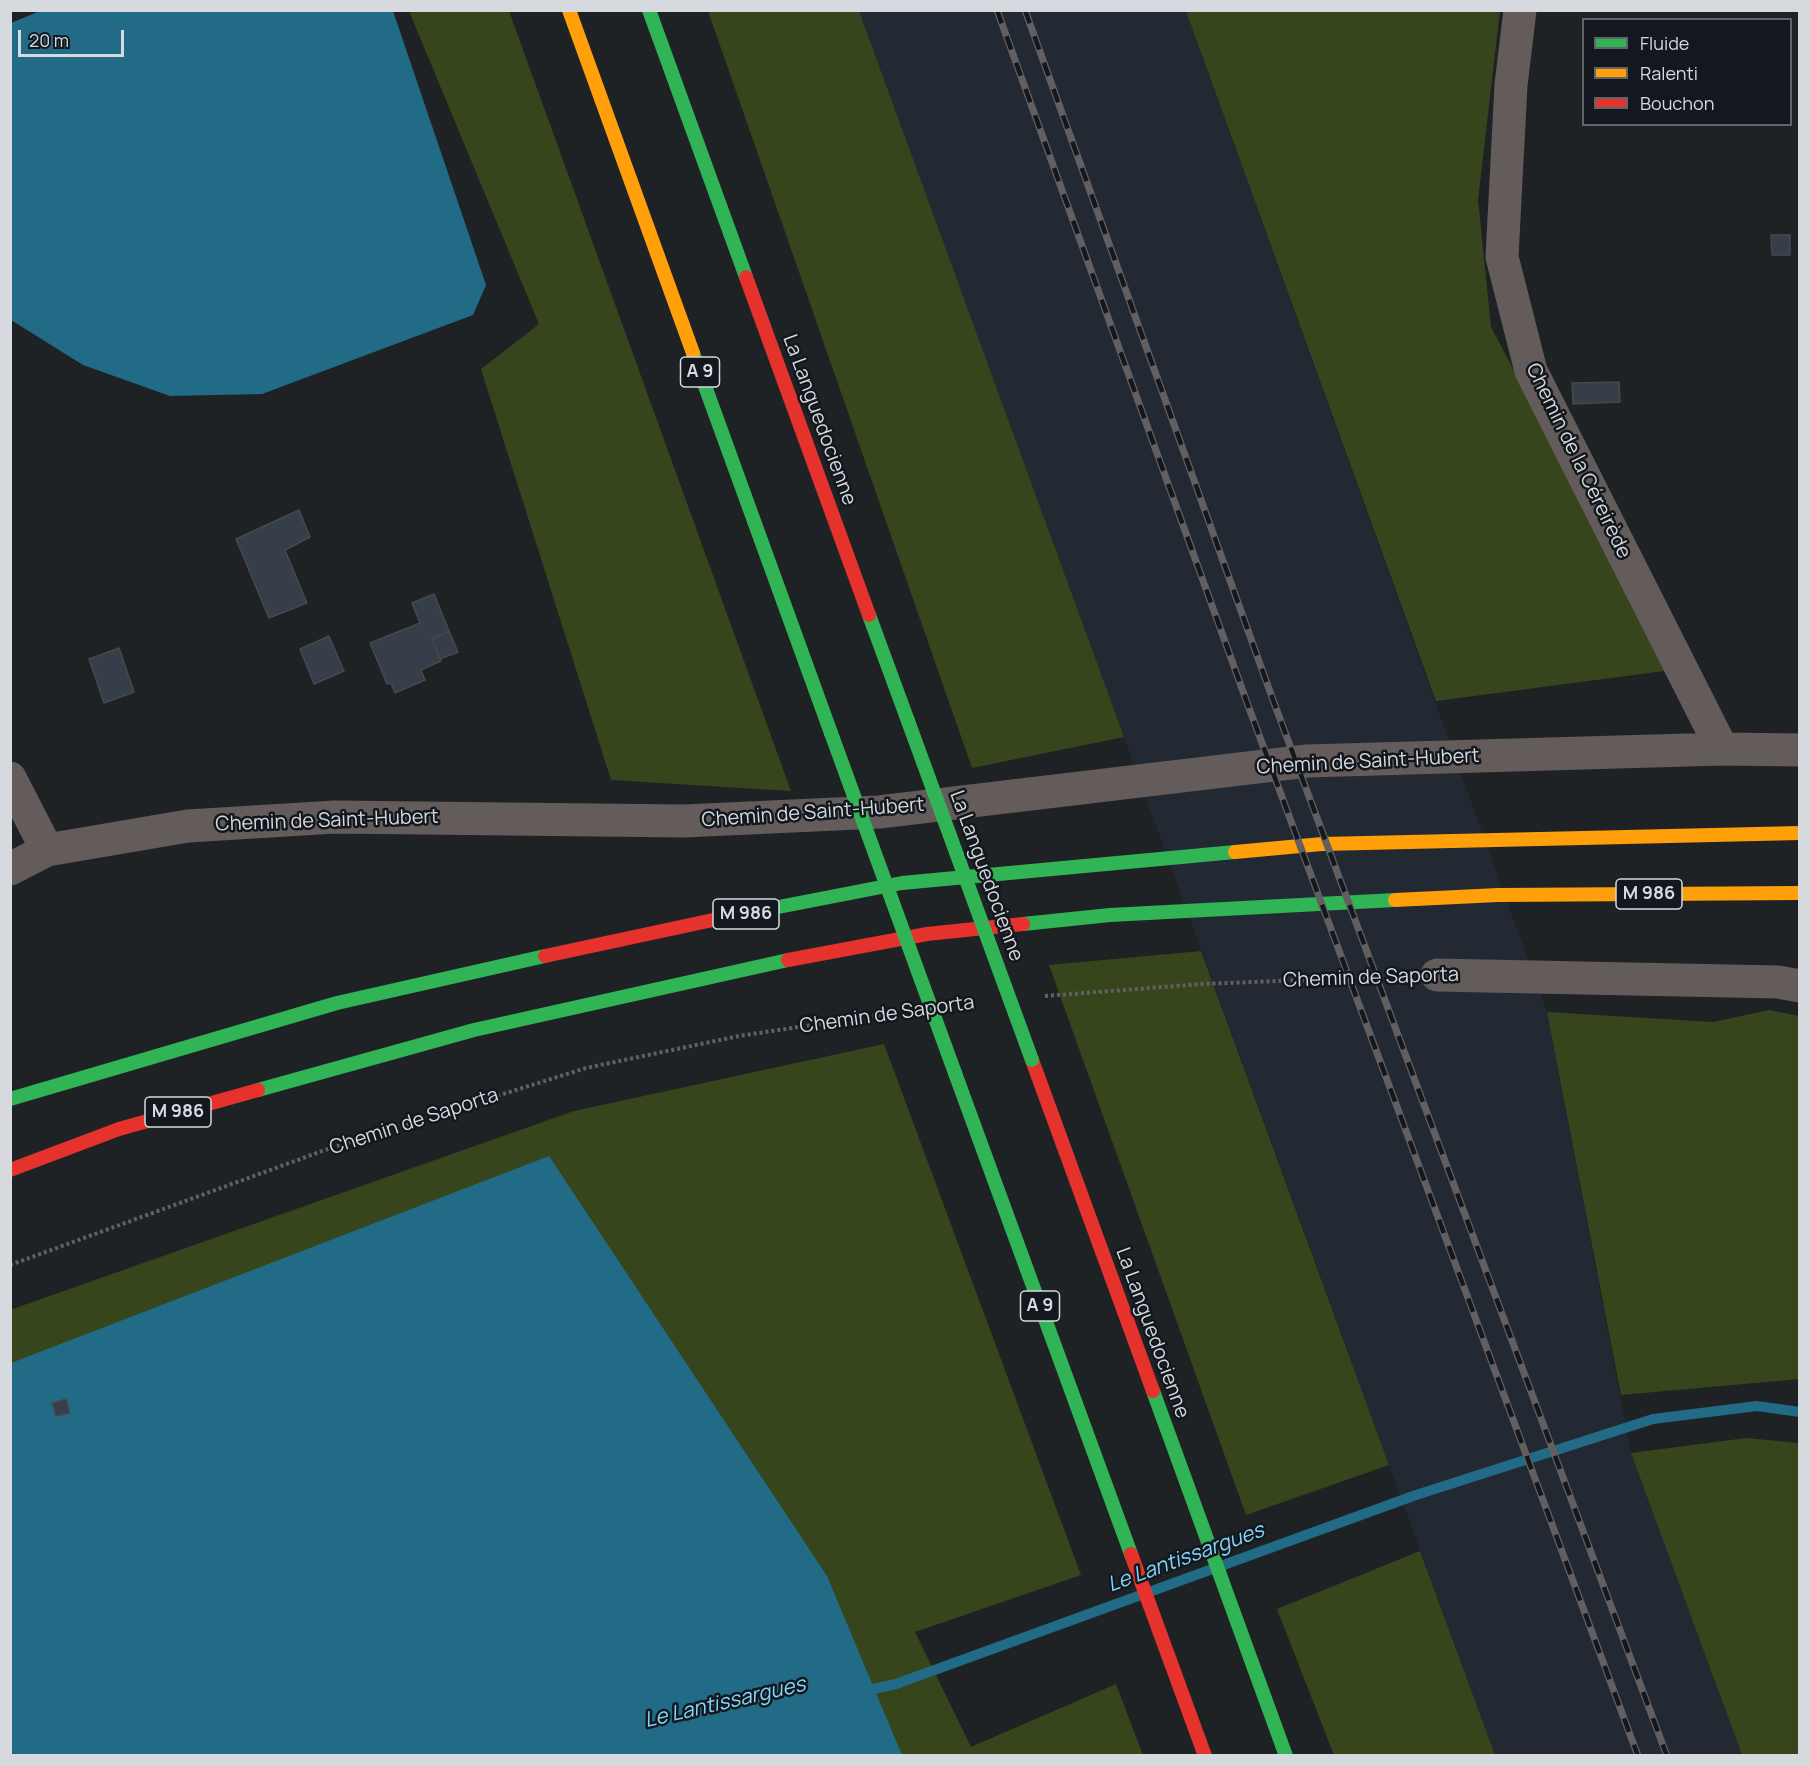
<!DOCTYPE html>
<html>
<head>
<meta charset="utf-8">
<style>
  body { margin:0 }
  #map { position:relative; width:1810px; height:1766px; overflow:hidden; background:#1f2225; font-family:Manrope,sans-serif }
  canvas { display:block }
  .frame { position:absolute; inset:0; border:12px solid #d6d9dd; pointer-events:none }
  .legend { position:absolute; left:1582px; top:18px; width:210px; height:108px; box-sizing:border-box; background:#13181e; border:2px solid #61656a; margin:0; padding:8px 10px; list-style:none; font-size:18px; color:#d6d9dd }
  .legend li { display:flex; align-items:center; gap:12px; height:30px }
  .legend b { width:30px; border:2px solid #61656a }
  .scale { position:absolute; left:18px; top:30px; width:106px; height:27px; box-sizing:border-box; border:3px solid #d6d9dd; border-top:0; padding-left:8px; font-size:18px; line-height:21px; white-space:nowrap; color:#d6d9dd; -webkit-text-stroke:4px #13181e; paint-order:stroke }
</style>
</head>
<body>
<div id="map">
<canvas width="1810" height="1766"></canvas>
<div class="frame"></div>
<ul class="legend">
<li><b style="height:8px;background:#30b455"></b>Fluide</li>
<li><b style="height:8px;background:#ff9f0a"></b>Ralenti</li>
<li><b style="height:8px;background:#e5322d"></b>Bouchon</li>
</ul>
<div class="scale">20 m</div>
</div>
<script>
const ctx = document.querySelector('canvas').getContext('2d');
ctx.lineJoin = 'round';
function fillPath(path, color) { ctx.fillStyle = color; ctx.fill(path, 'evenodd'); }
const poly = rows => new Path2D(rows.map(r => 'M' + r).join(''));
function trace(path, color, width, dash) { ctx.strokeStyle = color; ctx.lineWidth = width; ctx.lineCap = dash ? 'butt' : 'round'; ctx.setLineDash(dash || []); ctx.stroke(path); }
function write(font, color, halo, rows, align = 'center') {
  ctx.font = font + ' Manrope,sans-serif'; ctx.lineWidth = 5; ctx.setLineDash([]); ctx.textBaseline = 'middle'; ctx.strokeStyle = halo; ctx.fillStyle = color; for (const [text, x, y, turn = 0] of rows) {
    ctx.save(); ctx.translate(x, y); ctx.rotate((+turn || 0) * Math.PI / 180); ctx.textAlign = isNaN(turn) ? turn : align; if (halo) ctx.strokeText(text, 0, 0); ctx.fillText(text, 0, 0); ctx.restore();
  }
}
fillPath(poly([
  [859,11,1186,11,1547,1012,1631,1453,1742,1755,1495,1755]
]), '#222933');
fillPath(poly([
  [409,11,509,11,791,791,611,780,481,369,539,324],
  [708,11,859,11,1124,737,972,768],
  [1186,11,1500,11,1478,200,1491,327,1672,670,1436,701],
  [1201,951,1389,1465,1246,1515,1049,965],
  [1769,1010,1799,1016,1799,1379,1621,1395,1547,1012,1713,1022],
  [884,1044,1081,1575,915,1632,971,1747,1116,1684,1143,1755,11,1755,10,1310,574,1111],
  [1746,1438,1799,1443,1799,1755,1742,1755,1631,1453],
  [1420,1551,1495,1755,1334,1755,1277,1609]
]), '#36451c');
fillPath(poly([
  [40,11,393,11,486,285,473,315,262,394,170,396,83,365,11,320,11,23],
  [549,1156,827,1576,902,1755,11,1756,11,1363]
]), '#216b86');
trace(poly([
  [860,1692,896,1684,1416,1495,1653,1419,1757,1406,1800,1412]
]), '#216b86', 10);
const building = poly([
  [1771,235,1790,235,1790,255,1772,255,1771,235],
  [1619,382,1620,402,1573,404,1572,383,1619,382],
  [299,510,310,537,285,550,307,603,269,618,236,539,299,510],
  [434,594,449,631,432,639,441,661,421,670,425,680,395,693,391,683,387,684,370,643,420,623,412,603,434,594],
  [449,631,458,652,440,659,432,639,449,631],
  [329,636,344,671,314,684,300,649,329,636],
  [119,648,134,692,104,703,89,659,119,648],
  [66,1399,70,1413,56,1416,52,1403,66,1399]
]);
fillPath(building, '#363f49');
trace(building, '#46494c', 1.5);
trace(poly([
  [1045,996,1202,984,1403,976],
  [10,1265,325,1150,586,1068,739,1036,898,1012]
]), '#656060', 4, [3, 3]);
trace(poly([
  [1520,10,1511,85,1502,257,1531,371,1722,749],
  [10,778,47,850],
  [10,869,47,850,188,826,335,817,684,821,879,812,1307,761,1722,749,1800,750],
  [1437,975,1778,982,1800,986]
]), '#645b5b', 33);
trace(poly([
  [649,10,746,277],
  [693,353,831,733],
  [869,615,908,721],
  [727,917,902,883,1235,852],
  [1023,924,1110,915,1395,900],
  [955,1073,1131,1554],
  [258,1090,474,1030,788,960],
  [10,1099,337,1003,545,956],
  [1153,1391,1286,1756]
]), '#30b455', 14);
trace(poly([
  [569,10,693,353],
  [1235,852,1322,844,1800,833],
  [1395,900,1498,895,1800,893]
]), '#ff9f0a', 14);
trace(poly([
  [746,277,869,615],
  [545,956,727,917],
  [788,960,927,934,1023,924],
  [1032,1060,1153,1391],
  [10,1170,119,1129,258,1090],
  [1131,1554,1205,1756]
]), '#e5322d', 14);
const rail = poly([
  [997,10,1249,708,1638,1756],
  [1025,10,1273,700,1667,1756]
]);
trace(rail, '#635f60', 7);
trace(rail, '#13181e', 4.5, [14]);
trace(poly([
  [908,721,1032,1060],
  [831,733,955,1073]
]), '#30b455', 14);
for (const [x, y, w] of [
  [700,372,39],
  [1649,894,66],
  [746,914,66],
  [178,1112,66],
  [1040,1306,39]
]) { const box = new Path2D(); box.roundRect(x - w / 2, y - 15, w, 30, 4.5); ctx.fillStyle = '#13181e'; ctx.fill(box); trace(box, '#d6d9dd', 1.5); }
write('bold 18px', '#d6d9dd', null, [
  ["A 9",700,372],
  ["M 986",1649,894],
  ["M 986",746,914],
  ["M 986",178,1112],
  ["A 9",1040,1306]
]);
write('20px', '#d6d9dd', '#13181e', [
  ["La Languedocienne",819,420,70],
  ["Chemin de la Céreirède",1578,461,64],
  ["Chemin de Saint-Hubert",1368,762,-3],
  ["Chemin de Saint-Hubert",813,813,-4],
  ["Chemin de Saint-Hubert",327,821,-2],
  ["La Languedocienne",986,876,70],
  ["Chemin de Saporta",1371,978,-2],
  ["Chemin de Saporta",887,1015,-8],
  ["Chemin de Saporta",414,1122,-18],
  ["La Languedocienne",1152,1333,70]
]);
write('italic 21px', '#83d6fa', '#13181e', [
  ["Le Lantissargues",1186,1558,-20],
  ["Le Lantissargues",725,1703,-13]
]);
</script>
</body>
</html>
